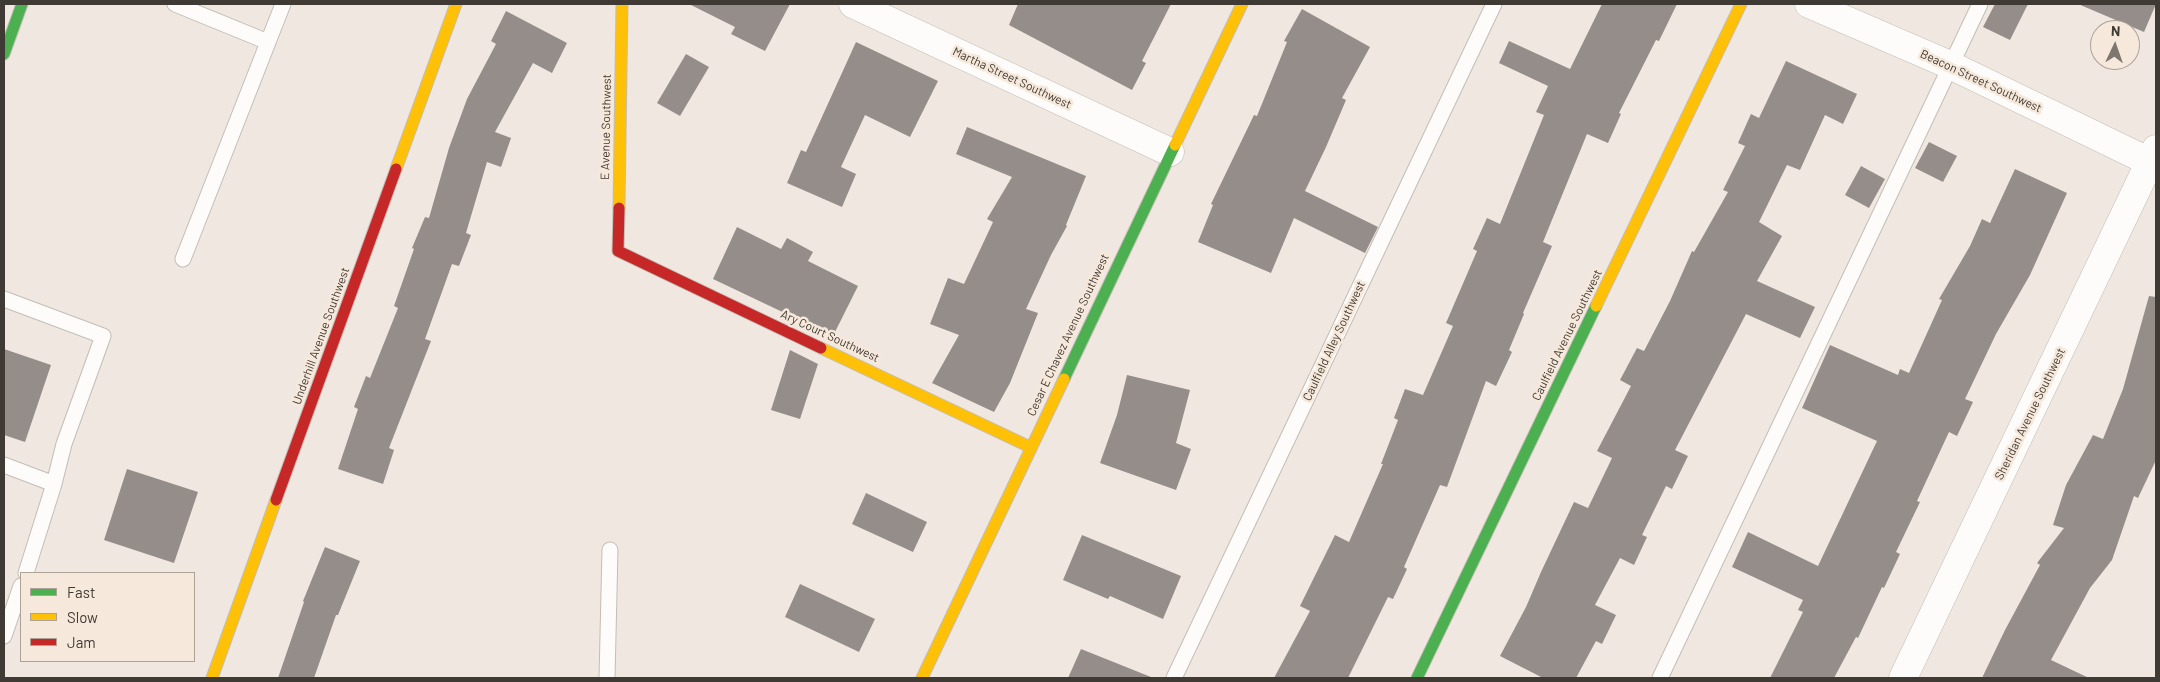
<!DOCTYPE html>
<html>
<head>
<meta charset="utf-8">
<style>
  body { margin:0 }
  #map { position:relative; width:2160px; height:682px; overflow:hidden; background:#f0e8e0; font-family:Barlow,sans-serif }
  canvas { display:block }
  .frame { position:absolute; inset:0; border:5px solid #403a34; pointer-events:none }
  .legend { position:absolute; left:20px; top:572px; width:175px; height:90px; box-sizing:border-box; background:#f6e8da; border:1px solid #ada298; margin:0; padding:6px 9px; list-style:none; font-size:15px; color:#403a34 }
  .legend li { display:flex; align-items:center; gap:10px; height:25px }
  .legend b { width:25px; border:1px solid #ada298 }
  .north { position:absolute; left:2090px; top:20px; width:50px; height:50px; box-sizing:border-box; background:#f6e8da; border:1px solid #ada298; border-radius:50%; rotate:3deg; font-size:14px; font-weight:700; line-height:20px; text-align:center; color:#403a34 }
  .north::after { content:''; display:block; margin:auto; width:18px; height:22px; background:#7e7770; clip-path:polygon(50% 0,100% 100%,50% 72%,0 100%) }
</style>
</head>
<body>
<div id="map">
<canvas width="2160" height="682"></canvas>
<div class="frame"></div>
<ul class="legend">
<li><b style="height:6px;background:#4caf50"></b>Fast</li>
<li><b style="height:6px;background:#ffc107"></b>Slow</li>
<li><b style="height:6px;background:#c62828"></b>Jam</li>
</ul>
<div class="north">N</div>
</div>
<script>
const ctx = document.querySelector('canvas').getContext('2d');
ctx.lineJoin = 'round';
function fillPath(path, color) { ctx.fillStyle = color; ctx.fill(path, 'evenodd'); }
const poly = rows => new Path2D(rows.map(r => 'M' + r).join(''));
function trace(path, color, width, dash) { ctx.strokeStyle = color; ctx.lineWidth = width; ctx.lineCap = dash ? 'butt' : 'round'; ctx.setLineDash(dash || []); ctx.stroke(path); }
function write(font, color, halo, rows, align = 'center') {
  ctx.font = font + ' Barlow,sans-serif'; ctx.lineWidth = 5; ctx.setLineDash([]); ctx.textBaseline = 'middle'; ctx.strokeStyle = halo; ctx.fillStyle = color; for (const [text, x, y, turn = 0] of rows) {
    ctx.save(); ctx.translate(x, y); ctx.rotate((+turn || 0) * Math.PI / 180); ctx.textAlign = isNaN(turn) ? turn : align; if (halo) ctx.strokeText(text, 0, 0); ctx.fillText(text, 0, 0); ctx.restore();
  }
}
fillPath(poly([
  [689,4,790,4,765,51,731,34,735,27],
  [1018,4,1171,4,1142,61,1146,63,1132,90,1009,25],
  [1602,4,1677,4,1659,41,1656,40,1619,113,1621,114,1608,143,1587,134,1543,242,1552,246,1523,313,1524,314,1509,350,1512,352,1496,386,1486,381,1447,487,1440,485,1404,567,1407,569,1393,599,1388,597,1348,678,1274,678,1310,611,1300,606,1335,535,1349,542,1383,464,1381,464,1398,420,1394,418,1405,389,1423,395,1453,326,1446,323,1477,251,1473,249,1487,218,1500,224,1544,115,1536,112,1548,86,1499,63,1509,41,1570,69],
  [1995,4,2028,4,2010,40,1983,27],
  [2078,4,2156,4,2144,32],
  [1302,9,1370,47,1342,98,1346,100,1326,147,1305,191,1378,227,1365,253,1294,218,1271,273,1198,242,1213,205,1211,204,1254,115,1257,116,1287,42,1284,41],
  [506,11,567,43,552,73,533,63,495,132,511,138,501,167,487,162,466,233,471,235,459,266,452,264,425,339,431,341,389,448,394,450,383,484,338,469,358,409,354,407,366,376,370,378,398,308,394,306,414,249,412,248,425,217,429,218,449,148,467,99,496,44,491,41],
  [856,42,938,81,910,137,865,115,841,167,856,174,842,207,787,183,801,150,806,152],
  [686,54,709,67,680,116,657,103],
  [1786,61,1857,94,1843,124,1825,115,1800,170,1787,165,1759,222,1782,236,1757,281,1815,307,1800,338,1746,314,1675,450,1688,456,1672,489,1666,486,1642,535,1647,537,1634,565,1620,558,1595,605,1616,615,1602,644,1596,641,1576,678,1543,678,1500,656,1526,607,1541,572,1574,502,1588,508,1612,458,1597,451,1631,386,1620,380,1637,348,1644,351,1670,301,1692,251,1694,252,1728,192,1723,190,1745,146,1738,143,1751,114,1759,118],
  [967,127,1086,176,1066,225,1067,226,1051,255,1026,309,1038,313,1010,383,994,412,932,383,959,335,930,324,948,278,964,284,993,222,987,219,1012,177,956,154],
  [1929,142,1957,156,1943,182,1915,168],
  [1861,166,1885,179,1869,208,1845,195],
  [2015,169,2067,193,2030,275,1996,334,1965,399,1973,402,1957,436,1949,432,1917,501,1920,502,1896,552,1900,554,1884,588,1882,587,1858,638,1856,637,1834,678,1770,678,1803,612,1798,610,1803,600,1732,567,1748,532,1818,566,1877,441,1802,408,1830,345,1898,375,1900,369,1909,373,1942,300,1939,299,1970,246,1982,219,1990,223],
  [737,227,781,249,787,238,813,252,808,261,858,286,833,336,713,279],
  [2149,296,2156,297,2156,460,2138,498,2134,496,2112,560,2090,588,2051,660,2089,678,1982,678,2005,630,2040,565,2037,563,2064,528,2053,525,2066,485,2093,435,2103,439,2123,389],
  [4,349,51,365,25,442,4,435],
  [790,350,818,364,800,419,771,410],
  [1127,375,1190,390,1176,443,1191,449,1176,490,1100,463,1117,415],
  [127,469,198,492,174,563,104,540],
  [866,493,927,522,913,552,852,524],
  [1082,535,1181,576,1163,619,1110,596,1108,599,1063,580],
  [325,547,360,561,338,615,336,615,314,678,278,678,304,602,303,601],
  [800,584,875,619,859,652,785,617],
  [1081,649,1151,677,1151,678,1068,678]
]), '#948d89');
const lane = poly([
  [175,4,268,42],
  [183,259,283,4],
  [4,299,103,336,64,444,54,484,26,573],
  [4,465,54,484],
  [4,636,21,586],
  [607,678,610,550],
  [1174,678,1494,4],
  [1660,678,1980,4]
]);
const street = poly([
  [853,4,1170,152],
  [1809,4,1950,65,2150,162],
  [1903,678,2156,149]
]);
const fast = poly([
  [4,54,22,4],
  [1064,379,1175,145],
  [1417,678,1596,306]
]);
const slow = poly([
  [1175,145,1242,4],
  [396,169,456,4],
  [619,208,622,4],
  [1596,306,1741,4],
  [821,348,1030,447],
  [212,678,276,500],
  [922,678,1064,379]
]);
const jam = poly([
  [619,208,618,251,821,348],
  [276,500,396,169]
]);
trace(lane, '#c3bdb6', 17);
trace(street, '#c3bdb6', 29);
trace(fast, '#c3bdb6', 13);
trace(slow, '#c3bdb6', 13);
trace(jam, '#c3bdb6', 13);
trace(lane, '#fdfcfa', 15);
trace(street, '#fdfcfa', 28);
trace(fast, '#4caf50', 11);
trace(slow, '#ffc107', 11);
trace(jam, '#c62828', 11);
write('12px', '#403a34', '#f6e8da', [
  ["Martha Street Southwest",1012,78,25],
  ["Beacon Street Southwest",1981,81,25],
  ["E Avenue Southwest",606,127,-89],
  ["Cesar E Chavez Avenue Southwest",1068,335,-65],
  ["Caulfield Avenue Southwest",1567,335,-64],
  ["Underhill Avenue Southwest",321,336,-70],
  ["Ary Court Southwest",830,336,25],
  ["Caulfield Alley Southwest",1334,341,-65],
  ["Sheridan Avenue Southwest",2030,414,-64]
]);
</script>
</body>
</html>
